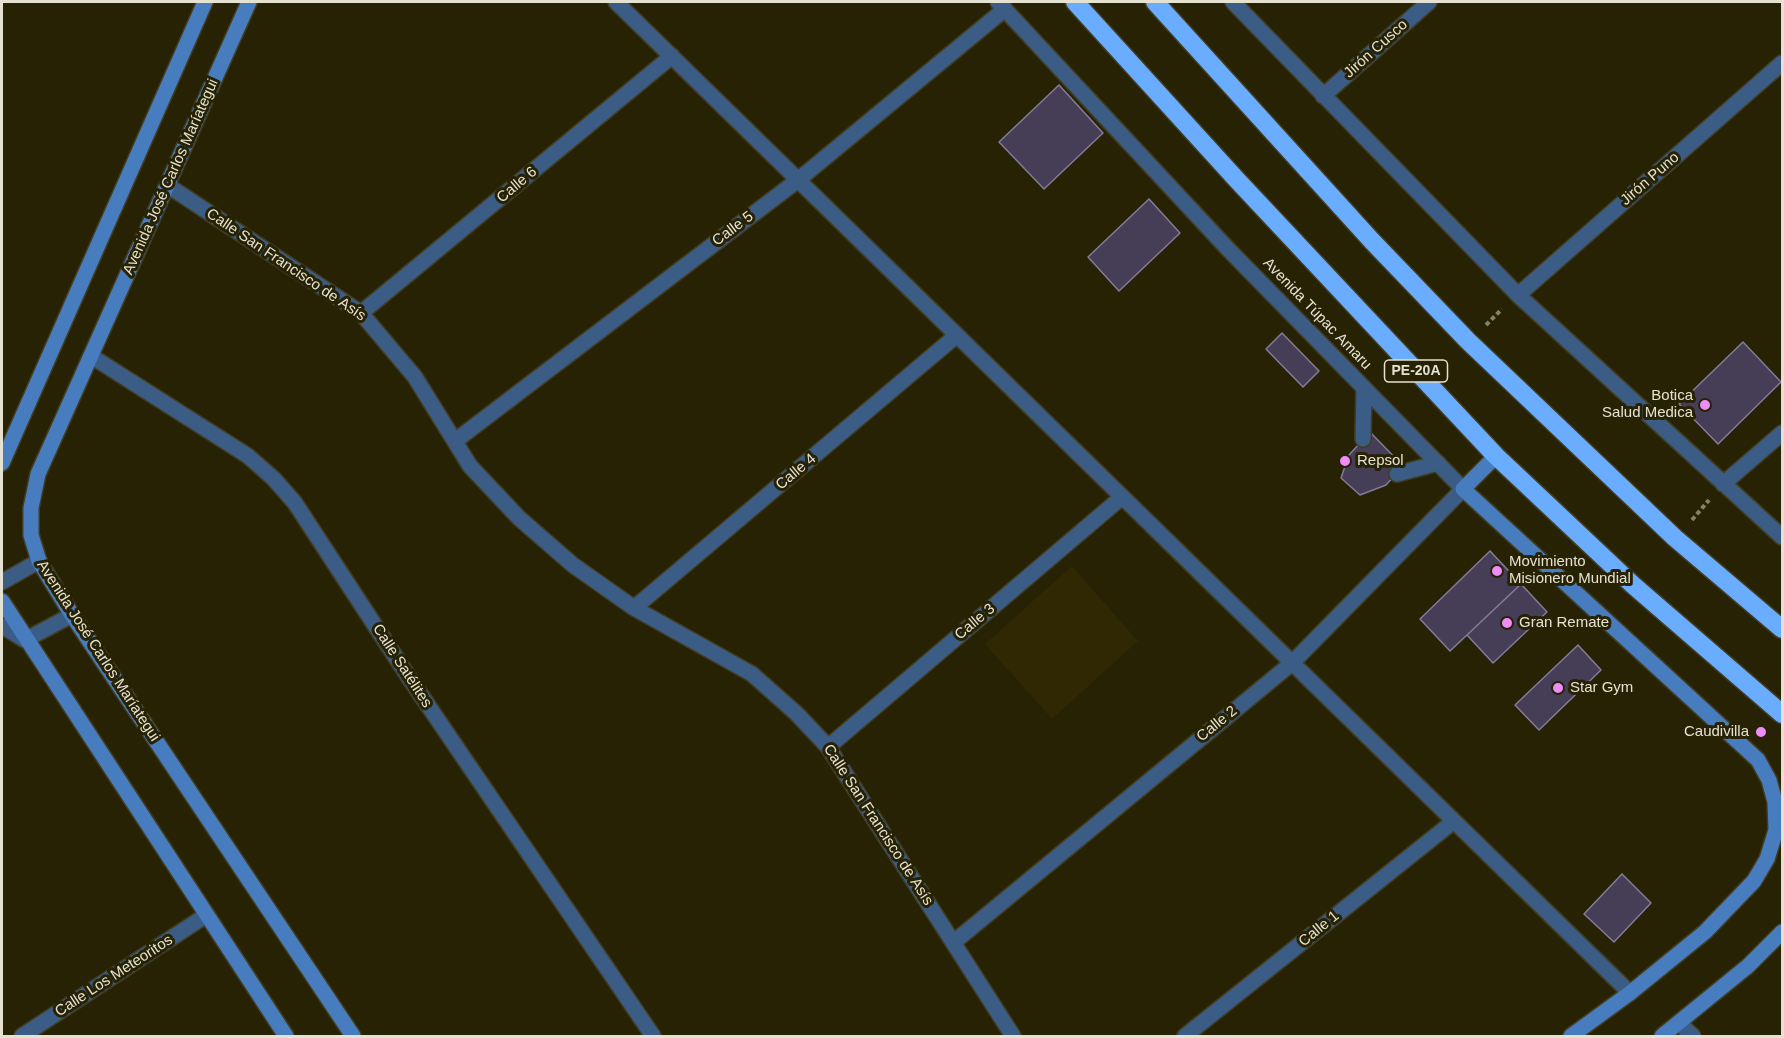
<!DOCTYPE html>
<html>
<head>
<meta charset="utf-8">
<style>
  body { margin:0 }
  #map { position:relative; width:1784px; height:1038px; overflow:hidden; background:#282205; font-family:Helvetica,sans-serif }
  canvas { display:block }
  .frame { position:absolute; inset:0; border:3px solid #e5e2d1; pointer-events:none }
</style>
</head>
<body>
<div id="map">
<canvas width="1784" height="1038"></canvas>
<div class="frame"></div>
</div>
<script>
const ctx = document.querySelector('canvas').getContext('2d');
ctx.lineJoin = 'round';
function fillPath(path, color) { ctx.fillStyle = color; ctx.fill(path, 'evenodd'); }
const poly = rows => new Path2D(rows.map(r => 'M' + r).join(''));
function trace(path, color, width, dash) { ctx.strokeStyle = color; ctx.lineWidth = width; ctx.lineCap = dash ? 'butt' : 'round'; ctx.setLineDash(dash || []); ctx.stroke(path); }
function write(font, color, halo, rows, align = 'center') {
  ctx.font = font + ' Helvetica,sans-serif'; ctx.lineWidth = 6; ctx.setLineDash([]); ctx.textBaseline = 'middle'; ctx.strokeStyle = halo; ctx.fillStyle = color; for (const [text, x, y, turn = 0] of rows) {
    ctx.save(); ctx.translate(x, y); ctx.rotate((+turn || 0) * Math.PI / 180); ctx.textAlign = isNaN(turn) ? turn : align; if (halo) ctx.strokeText(text, 0, 0); ctx.fillText(text, 0, 0); ctx.restore();
  }
}
fillPath(poly([
  [1072,566,1138,641,1052,719,985,644]
]), '#302802');
const building = poly([
  [1059,85,1103,133,1044,189,999,142,1059,85],
  [1149,199,1180,233,1119,291,1088,257,1149,199],
  [1282,333,1319,371,1303,387,1266,349,1282,333],
  [1743,342,1781,382,1718,444,1679,404,1743,342],
  [1370,432,1403,466,1386,485,1360,495,1341,478,1349,455,1370,432],
  [1490,551,1521,584,1450,651,1420,619,1490,551],
  [1521,584,1547,612,1493,663,1467,635,1521,584],
  [1578,645,1601,670,1539,730,1515,705,1578,645],
  [1622,874,1651,903,1614,942,1584,914,1622,874]
]);
fillPath(building, '#463d57');
trace(building, '#847b98', 1.5);
const lane = poly([
  [1363,439,1364,388],
  [1397,474,1438,463]
]);
const street = poly([
  [616,2,1630,993],
  [1233,2,1518,295,1782,537],
  [1323,96,1429,2],
  [167,185,361,313,415,377,470,466,519,518,573,565,634,608,752,674,797,714,828,747,1013,1036],
  [1518,295,1782,63],
  [361,313,672,56],
  [91,356,248,456,274,479,295,503,408,676,653,1036],
  [455,441,798,180,1005,9],
  [1723,484,1782,433],
  [2,582,39,561],
  [634,608,957,335],
  [2,626,25,640,72,615],
  [828,747,1122,497],
  [954,942,1292,663,1463,489,1228,249,998,2],
  [1680,1024,1693,1036],
  [22,1036,205,916],
  [1185,1036,1454,821]
]);
const secondary = poly([
  [249,2,38,474,31,508,31,535,39,561,72,615,353,1036],
  [1496,456,1463,489,1758,760,1769,780,1775,802,1776,830,1767,859,1754,881,1705,932,1630,993,1571,1036],
  [2,463,205,2],
  [2,601,286,1036],
  [1662,1036,1748,966,1782,932]
]);
const highway = poly([
  [1075,2,1237,180,1496,456,1633,585,1782,714],
  [1155,2,1372,241,1468,341,1675,538,1782,629]
]);
trace(lane, '#423d22', 18);
trace(street, '#423d22', 18);
trace(secondary, '#423d22', 18);
trace(highway, '#423d22', 21);
trace(poly([
  [1486,325,1502,309],
  [1692,520,1709,500]
]), '#858069', 4, [4.5, 3]);
trace(lane, '#3b5c85', 15);
trace(street, '#3b5c85', 15);
trace(secondary, '#477dbe', 15);
trace(highway, '#6aadfe', 18);
for (const [x, y, r, color] of [
  [1705,405,6,"#ee8cf8"],
  [1345,461,6,"#ee8cf8"],
  [1497,571,6,"#ee8cf8"],
  [1507,623,6,"#ee8cf8"],
  [1558,688,6,"#ee8cf8"],
  [1761,732,6,"#ee8cf8"]
]) { const dot = new Path2D(); dot.arc(x, y, r, 0, 2 * Math.PI); ctx.fillStyle = color; ctx.fill(dot); trace(dot, '#282205', 2); }
for (const [x, y, w] of [
  [1416,371,63]
]) { const box = new Path2D(); box.roundRect(x - w / 2, y - 11, w, 22, 4.5); ctx.fillStyle = '#282205'; ctx.fill(box); trace(box, '#e5e2d1', 1.5); }
write('bold 14px', '#e5e2d1', null, [
  ["PE-20A",1416,371]
]);
write('15px', '#e5e2d1', '#282205', [
  ["Jirón Cusco",1376,49,-42],
  ["Avenida José Carlos Maríategui",171,177,-66],
  ["Jirón Puno",1650,179,-41],
  ["Calle 6",517,185,-40],
  ["Calle 5",733,229,-37],
  ["Calle San Francisco de Asís",286,265,34],
  ["Avenida Túpac Amaru",1317,314,46],
  ["Calle 4",796,472,-40],
  ["Calle 3",975,622,-40],
  ["Avenida José Carlos Maríategui",98,651,57],
  ["Calle Satélites",402,666,57],
  ["Calle 2",1217,724,-39],
  ["Calle San Francisco de Asís",878,825,57],
  ["Calle 1",1319,929,-39],
  ["Calle Los Meteoritos",114,976,-33]
]);
write('15px', '#e5e2d1', '#282205', [
  ["Botica",1693,396,"right"],
  ["Salud Medica",1693,413,"right"],
  ["Repsol",1357,461],
  ["Movimiento",1509,562],
  ["Misionero Mundial",1509,579],
  ["Gran Remate",1519,623],
  ["Star Gym",1570,688],
  ["Caudivilla",1749,732,"right"]
], 'left');
</script>
</body>
</html>
